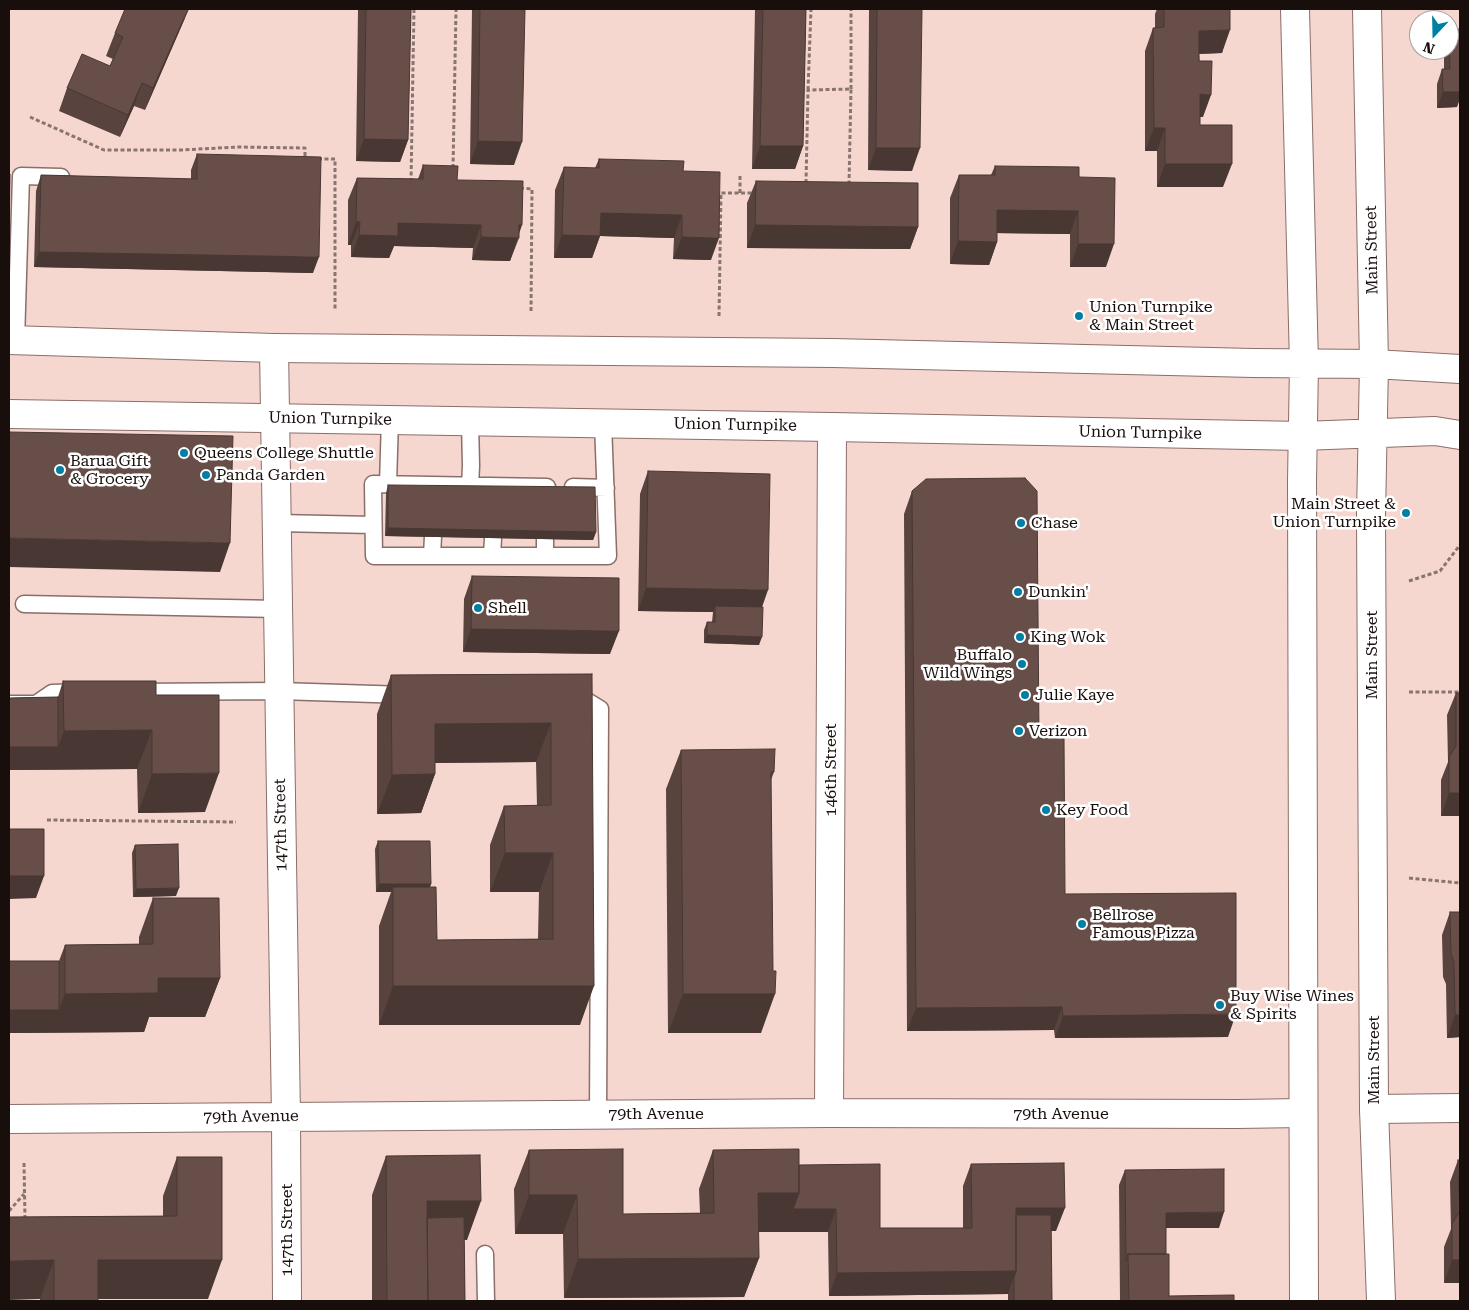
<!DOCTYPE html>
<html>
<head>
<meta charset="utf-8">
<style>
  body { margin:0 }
  #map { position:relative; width:1469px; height:1310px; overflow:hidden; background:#f6d7d0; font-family:"Roboto Serif",serif }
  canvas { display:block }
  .frame { position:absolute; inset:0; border:10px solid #180e0c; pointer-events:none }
  .north { position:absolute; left:1409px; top:10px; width:50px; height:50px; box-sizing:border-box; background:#fff; border:1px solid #a39f9e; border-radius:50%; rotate:201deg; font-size:14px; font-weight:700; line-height:20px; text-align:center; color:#180e0c }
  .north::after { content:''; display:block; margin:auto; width:18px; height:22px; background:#007fa4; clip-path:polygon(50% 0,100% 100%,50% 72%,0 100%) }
</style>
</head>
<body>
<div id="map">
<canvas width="1469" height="1310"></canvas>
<div class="frame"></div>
<div class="north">N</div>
</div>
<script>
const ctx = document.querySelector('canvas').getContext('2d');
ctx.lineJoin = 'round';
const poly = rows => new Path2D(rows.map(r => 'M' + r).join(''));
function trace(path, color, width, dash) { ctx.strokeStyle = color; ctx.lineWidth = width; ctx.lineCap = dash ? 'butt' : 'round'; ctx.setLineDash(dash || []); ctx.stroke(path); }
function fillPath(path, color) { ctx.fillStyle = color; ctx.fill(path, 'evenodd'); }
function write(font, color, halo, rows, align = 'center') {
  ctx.font = font + ' "Roboto Serif",serif'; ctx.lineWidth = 5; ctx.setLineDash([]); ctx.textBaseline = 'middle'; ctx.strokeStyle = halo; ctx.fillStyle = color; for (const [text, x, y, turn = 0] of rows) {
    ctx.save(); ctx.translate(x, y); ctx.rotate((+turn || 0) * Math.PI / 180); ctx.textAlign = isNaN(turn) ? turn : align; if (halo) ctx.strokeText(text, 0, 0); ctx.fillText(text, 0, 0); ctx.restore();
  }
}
const service = poly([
  [16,341,21,176,61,177],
  [470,421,471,466,470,486],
  [388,484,390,419],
  [547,487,373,484,374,556,608,556,603,423],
  [573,487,606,488],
  [277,523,373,525],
  [432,556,433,536],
  [492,556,493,538],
  [545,556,545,539],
  [24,604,278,609],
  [135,692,279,691,406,695],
  [573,701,587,701,600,709,598,1115],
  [9,704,36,704,52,693,81,692],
  [485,1254,486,1301]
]);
const minor = poly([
  [274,348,286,1117,287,1301],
  [1374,1109,1460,1108],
  [829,1113,832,427],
  [9,1119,829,1113,1237,1114,1303,1113]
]);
const secondary = poly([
  [1295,9,1304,364],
  [1367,9,1374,364]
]);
const primary = poly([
  [9,340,274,348,833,353,1253,363,1374,364,1460,369],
  [1374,364,1371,515,1374,1109,1381,1301],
  [9,414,832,427,1302,436,1435,431,1460,435],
  [1304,1301,1302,481,1304,364]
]);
trace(service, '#8a6e69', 19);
trace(minor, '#8a6e69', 30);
trace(secondary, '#8a6e69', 30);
trace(primary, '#8a6e69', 30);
trace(poly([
  [851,89,851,9],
  [808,90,811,9],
  [30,117,104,150,181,150,238,147,305,148,305,158],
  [318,159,335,159,335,310],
  [453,168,456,9],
  [411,182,414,9],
  [806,183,808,90,851,89,849,184],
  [520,188,532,189,531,313],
  [740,193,740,176],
  [719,316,721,193,755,193],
  [1409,581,1440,571,1460,545],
  [1409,692,1460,692],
  [47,820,236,822],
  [1409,878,1460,883],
  [24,1163,25,1219],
  [9,1211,24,1194]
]), '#897570', 3, [4, 2.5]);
trace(service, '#fff', 16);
trace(minor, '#fff', 28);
trace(secondary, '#fff', 28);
trace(primary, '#fff', 28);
fillPath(poly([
  [358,9,411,9,408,140,400,162,356,161],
  [472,9,525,9,514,165,470,164],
  [755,9,806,9,803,146,795,169,752,169],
  [869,9,922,9,912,171,868,170],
  [1157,9,1230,9,1222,53,1199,54,1203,117,1200,117,1200,125,1223,187,1157,187,1157,151,1145,151,1145,51,1153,28,1155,28,1155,14],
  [185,18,145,110,134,106,120,137,59,111,67,88,110,66,113,59,106,56,115,33],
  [1449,30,1457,107,1437,108,1437,84,1442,69,1444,69,1444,50,1449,50],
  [197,154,313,273,34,267,36,191,41,175,191,179,191,170],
  [599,159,683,171,711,260,673,259,674,238,600,236,592,258,554,258,555,190,564,167,595,168],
  [423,165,457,180,519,235,519,238,510,261,472,260,473,248,394,246,389,258,351,257,351,245,348,245,348,200,357,178,418,179],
  [995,166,1079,177,1106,267,1070,267,1070,234,997,233,997,242,989,265,950,264,950,198,959,175,991,175],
  [756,181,918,227,910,249,747,248,747,203],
  [648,471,762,607,759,645,704,643,704,630,707,622,712,622,713,612,638,611,640,494],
  [388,485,596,532,593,540,385,536,386,493],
  [912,491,1039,738,1065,894,1228,1037,1055,1038,1054,1030,907,1031,904,514],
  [472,576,610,654,463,652,464,599],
  [592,674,580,1025,379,1025,379,926,391,892,376,892,375,849,378,841,431,884,430,887,437,940,538,939,539,892,490,892,490,845,504,806,537,806,536,762,435,763,435,774,421,813,377,814,377,714,391,675],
  [63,681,156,695,205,812,138,813,137,769,9,770,9,698,58,697],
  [1456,693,1460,693,1460,816,1441,816,1441,780,1448,762,1447,715],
  [681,750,774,772,771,780,761,1033,668,1033,666,789],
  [135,845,176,896,133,897,132,853],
  [153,898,220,978,205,1017,149,1017,144,1032,9,1033,9,961,59,961,65,945,139,944,139,937],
  [1450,912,1460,1037,1447,1038,1446,984,1443,977,1442,935],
  [529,1150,623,1214,700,1213,699,1189,713,1150,799,1165,880,1228,963,1228,963,1186,971,1164,1056,1231,1051,1231,1052,1301,1008,1301,1008,1294,829,1296,828,1232,758,1232,759,1258,744,1297,564,1298,563,1234,515,1234,514,1189],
  [386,1156,467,1240,464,1240,465,1301,372,1301,372,1195],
  [177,1157,208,1299,98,1299,98,1301,40,1301,40,1299,9,1217,163,1216,163,1196],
  [1458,1160,1460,1283,1444,1283,1444,1247,1451,1229,1450,1182],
  [1125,1170,1219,1228,1166,1228,1166,1254,1169,1296,1234,1301,1120,1301,1119,1185]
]), '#59433f');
fillPath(poly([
  [188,9,189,9,185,18,145,110,153,88],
  [1230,30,1222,53,1191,54,1199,31],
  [142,83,134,106,120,137,128,115],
  [1443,92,1460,92,1460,99,1457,107,1437,108],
  [1200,94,1211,95,1203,117,1192,117],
  [1154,128,1165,128,1157,151,1145,151],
  [364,139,408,140,400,162,356,161],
  [478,141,522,142,514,165,470,164],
  [760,146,803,146,795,169,752,169],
  [876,148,920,148,912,171,868,170],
  [1165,164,1232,164,1223,187,1157,187],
  [997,210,1078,211,1070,234,989,233],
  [601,213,682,215,674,238,600,236,592,258,554,258,562,235],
  [356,222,360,222,351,245,348,245],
  [398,223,481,225,473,248,394,246,389,258,351,257,359,235],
  [519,225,522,225,510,261,472,260,481,237],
  [755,225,918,227,910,249,747,248],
  [682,237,719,238,711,260,673,259],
  [958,241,997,242,989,265,950,264],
  [1078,244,1114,244,1106,267,1070,267],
  [39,252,319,257,313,273,34,267],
  [388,528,596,532,593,540,385,536],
  [9,538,230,543,220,572,9,567],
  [646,588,768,590,760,613,715,606,713,612,638,611],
  [471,629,619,631,610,654,463,652],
  [707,635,762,637,759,645,704,643],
  [551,723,536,762,421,763,435,724],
  [152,730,137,769,9,770,9,747,58,747,64,731],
  [219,773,205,812,138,813,152,774],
  [435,774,421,813,377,814,392,775],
  [1449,793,1460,793,1460,816,1441,816],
  [505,853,553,853,539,892,490,892],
  [9,876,44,876,36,898,9,899],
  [379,884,431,884,428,892,393,887,391,892,376,892],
  [179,888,176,896,133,897,136,889],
  [158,978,220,978,205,1017,149,1017,144,1032,9,1033,9,1010,59,1010,65,994],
  [393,986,594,986,580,1025,379,1025],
  [683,994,775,994,761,1033,668,1033],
  [1062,1007,1054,1030,907,1031,916,1008],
  [1236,1014,1228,1037,1055,1038,1063,1016],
  [1455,1015,1460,1015,1460,1037,1447,1038],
  [758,1193,799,1193,785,1232,744,1232],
  [529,1195,577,1195,563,1234,515,1234],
  [427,1201,481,1201,467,1240,421,1240],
  [1016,1208,1065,1208,1056,1231,1014,1231],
  [793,1209,836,1209,828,1232,785,1232],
  [1224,1212,1219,1228,1160,1228,1166,1213],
  [759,1258,744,1297,564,1298,578,1259],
  [54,1260,40,1299,9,1300,9,1261],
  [98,1260,222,1260,208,1299,84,1299],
  [1452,1260,1460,1260,1460,1283,1444,1283],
  [1016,1271,1008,1294,829,1296,837,1273]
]), '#493733');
const building = poly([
  [125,9,188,9,153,88,142,83,128,115,67,88,82,54,110,66,123,37,115,33,125,9],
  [366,9,411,9,408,140,364,139,366,9],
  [480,9,525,9,522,142,478,141,480,9],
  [763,9,806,9,803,146,760,146,763,9],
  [877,9,922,9,920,148,876,148,877,9],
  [1164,9,1230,9,1230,30,1199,31,1199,61,1212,61,1211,95,1200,94,1200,125,1232,125,1232,164,1165,164,1165,128,1154,128,1153,28,1164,27,1164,9],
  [1460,29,1460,92,1443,92,1442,69,1450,69,1449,30,1460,29],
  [197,154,321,157,319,257,39,252,41,175,197,179,197,154],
  [599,159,684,161,683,171,720,172,719,238,682,237,682,215,601,213,600,236,562,235,564,167,599,168,599,159],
  [423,165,458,166,457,180,523,181,522,225,519,225,519,238,481,237,481,225,398,223,398,236,359,235,360,222,356,222,357,178,423,179,423,165],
  [995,166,1079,167,1079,177,1115,178,1114,244,1078,244,1078,211,997,210,997,242,958,241,959,175,995,175,995,166],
  [9,174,10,174,9,237,9,174],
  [756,181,918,183,918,227,755,225,756,181],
  [9,432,233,436,230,543,9,538,9,432],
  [648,471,770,474,768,590,646,588,648,471],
  [1025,478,1037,491,1039,738,1064,738,1065,894,1236,893,1236,1014,1063,1016,1062,1007,916,1008,912,491,926,479,1025,478],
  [388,485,595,487,596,532,388,528,388,485],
  [472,576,619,578,619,631,471,629,472,576],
  [715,606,763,607,762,637,707,635,707,622,715,622,715,606],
  [592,674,594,986,393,986,393,887,436,887,437,940,553,939,553,853,505,853,504,806,551,805,551,723,435,724,435,774,392,775,391,675,592,674],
  [63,681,156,681,156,695,219,695,219,773,152,774,152,730,64,731,63,681],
  [1456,693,1460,693,1460,793,1449,793,1449,757,1456,746,1456,693],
  [58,697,58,747,9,747,9,698,58,697],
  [775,749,774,772,771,772,773,971,776,971,775,994,683,994,681,750,775,749],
  [9,829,44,829,44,876,9,876,9,829],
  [378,841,430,841,431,884,379,884,378,841],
  [178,844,179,888,136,889,135,845,178,844],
  [153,898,219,898,220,978,158,978,158,993,65,994,65,945,153,944,153,898],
  [1450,912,1460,912,1460,1015,1455,1015,1454,961,1451,954,1450,912],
  [9,961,59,961,59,1010,9,1010,9,961],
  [623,1149,623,1214,714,1213,713,1150,799,1149,799,1193,758,1193,759,1258,578,1259,577,1195,529,1195,529,1150,623,1149],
  [480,1155,481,1201,427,1201,428,1301,387,1301,386,1156,480,1155],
  [177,1157,222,1157,222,1260,98,1260,98,1301,54,1301,54,1260,9,1261,9,1217,177,1216,177,1157],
  [1458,1160,1460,1160,1460,1260,1452,1260,1452,1224,1459,1212,1458,1160],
  [1064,1163,1065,1208,1016,1208,1016,1271,837,1273,836,1209,793,1209,799,1193,799,1165,880,1164,880,1228,972,1228,971,1164,1064,1163],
  [1224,1169,1224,1212,1166,1213,1166,1254,1128,1254,1126,1261,1125,1170,1224,1169],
  [1016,1215,1051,1215,1052,1301,1014,1301,1014,1278,1016,1271,1016,1215],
  [464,1217,465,1301,428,1301,427,1218,464,1217],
  [1128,1254,1169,1254,1169,1296,1234,1295,1234,1301,1129,1301,1128,1254]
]);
fillPath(building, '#684e49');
trace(building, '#493733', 1);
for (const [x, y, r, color] of [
  [1079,316,5,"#007fa4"],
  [184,453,5,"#007fa4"],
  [60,470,5,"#007fa4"],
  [206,475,5,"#007fa4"],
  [1406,513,5,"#007fa4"],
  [1021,523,5,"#007fa4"],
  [1018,592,5,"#007fa4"],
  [478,608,5,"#007fa4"],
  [1020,637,5,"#007fa4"],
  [1022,664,5,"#007fa4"],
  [1025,695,5,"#007fa4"],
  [1019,731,5,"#007fa4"],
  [1046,810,5,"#007fa4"],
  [1082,924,5,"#007fa4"],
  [1220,1005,5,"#007fa4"]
]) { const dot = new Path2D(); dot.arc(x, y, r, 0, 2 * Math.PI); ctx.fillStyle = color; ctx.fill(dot); trace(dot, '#fff', 2); }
write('16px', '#180e0c', '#fff', [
  ["Main Street",1372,250,-91],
  ["Union Turnpike",330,419,1],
  ["Union Turnpike",735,425,1],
  ["Union Turnpike",1140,433,1],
  ["Main Street",1372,655,-90],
  ["146th Street",831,770,-90],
  ["147th Street",281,825,-91],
  ["Main Street",1374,1060,-90],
  ["79th Avenue",656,1114],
  ["79th Avenue",1061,1114],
  ["79th Avenue",251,1117,-1],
  ["147th Street",287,1230,-90]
]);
write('16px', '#180e0c', '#fff', [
  ["Union Turnpike",1089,307],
  ["& Main Street",1089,325],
  ["Queens College Shuttle",194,453],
  ["Barua Gift",70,461],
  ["& Grocery",70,479],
  ["Panda Garden",216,475],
  ["Main Street &",1396,504,"right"],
  ["Union Turnpike",1396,522,"right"],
  ["Chase",1031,523],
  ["Dunkin'",1028,592],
  ["Shell",488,608],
  ["King Wok",1030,637],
  ["Buffalo",1012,655,"right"],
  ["Wild Wings",1012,673,"right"],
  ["Julie Kaye",1035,695],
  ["Verizon",1029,731],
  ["Key Food",1056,810],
  ["Bellrose",1092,915],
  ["Famous Pizza",1092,933],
  ["Buy Wise Wines",1230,996],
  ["& Spirits",1230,1014]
], 'left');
</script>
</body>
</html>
